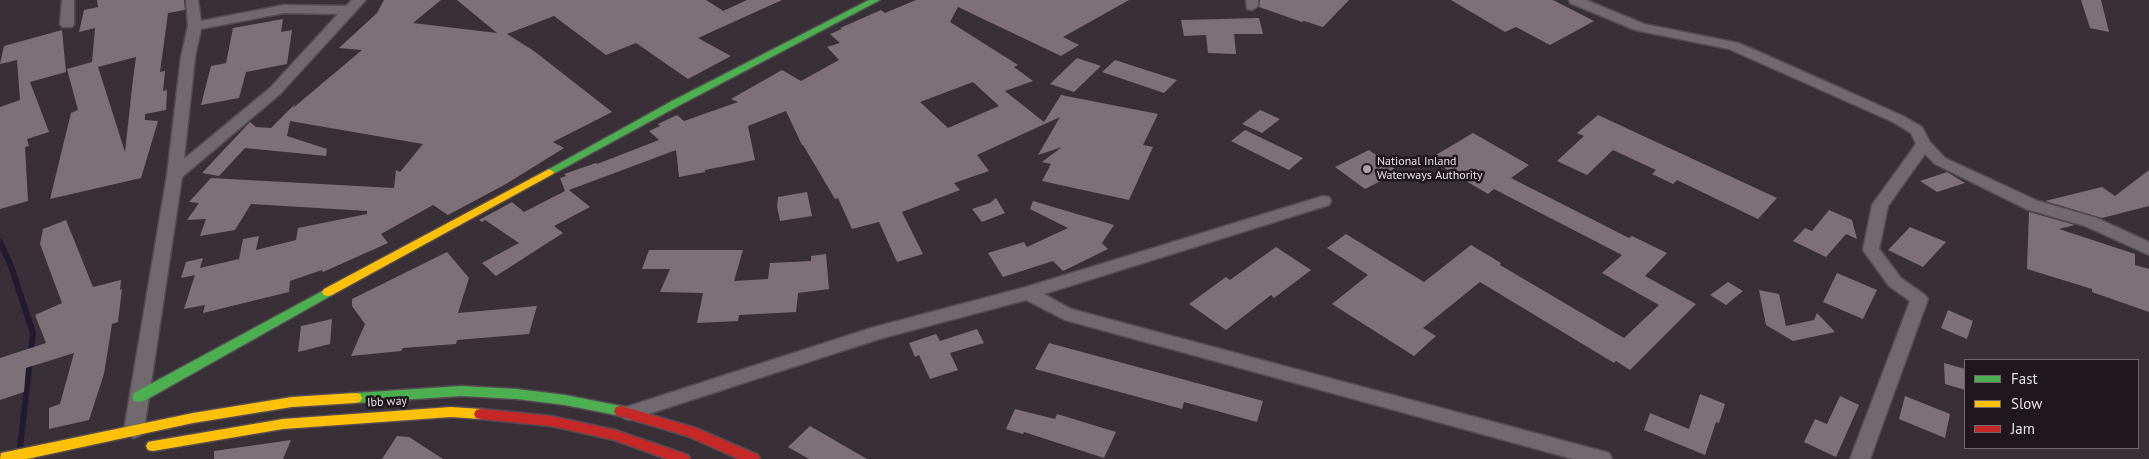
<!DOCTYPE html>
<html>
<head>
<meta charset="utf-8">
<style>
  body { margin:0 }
  #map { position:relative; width:2149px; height:459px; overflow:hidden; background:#393037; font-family:"PT Sans",sans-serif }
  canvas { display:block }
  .legend { position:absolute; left:1964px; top:359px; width:175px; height:90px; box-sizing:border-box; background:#1f171d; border:1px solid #71676e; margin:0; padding:6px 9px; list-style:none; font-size:15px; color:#ebdfe7 }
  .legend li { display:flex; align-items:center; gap:10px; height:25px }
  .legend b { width:25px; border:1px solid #71676e }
</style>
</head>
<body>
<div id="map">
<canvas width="2149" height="459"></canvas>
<ul class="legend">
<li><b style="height:6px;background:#4caf50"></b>Fast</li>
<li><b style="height:6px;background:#ffc107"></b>Slow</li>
<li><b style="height:6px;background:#c62828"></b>Jam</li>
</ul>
</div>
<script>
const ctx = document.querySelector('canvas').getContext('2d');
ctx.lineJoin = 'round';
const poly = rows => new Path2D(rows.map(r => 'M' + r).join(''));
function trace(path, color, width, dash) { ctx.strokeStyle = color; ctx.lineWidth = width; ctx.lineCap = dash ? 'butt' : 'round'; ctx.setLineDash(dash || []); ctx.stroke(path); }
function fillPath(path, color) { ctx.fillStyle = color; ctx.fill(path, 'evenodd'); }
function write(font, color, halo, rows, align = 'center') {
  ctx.font = font + ' "PT Sans",sans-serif'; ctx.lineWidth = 5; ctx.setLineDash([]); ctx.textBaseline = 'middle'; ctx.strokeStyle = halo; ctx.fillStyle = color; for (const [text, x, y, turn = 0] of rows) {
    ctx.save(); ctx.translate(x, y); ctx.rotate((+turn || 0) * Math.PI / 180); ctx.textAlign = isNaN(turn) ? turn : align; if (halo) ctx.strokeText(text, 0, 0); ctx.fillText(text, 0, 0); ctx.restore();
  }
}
trace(poly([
  [0,242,11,266,33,333,20,448]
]), '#221a31', 6);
fillPath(poly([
  [97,0,184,0,185,10,168,13,160,72,165,71,163,91,167,90,166,110,145,114,145,120,158,121,141,178,50,199,71,113,78,110,67,69,92,62,95,28,79,32,84,10,98,7],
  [136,57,133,79,125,152,98,67],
  [384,0,441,0,413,23,497,33,457,0,706,0,733,17,723,11,747,0,782,0,698,38,731,56,688,79,636,43,606,55,554,16,507,34,534,51,612,112,553,142,564,148,506,184,448,215,433,205,381,234,388,243,323,272,322,270,290,281,289,292,203,313,205,305,184,309,195,275,181,278,186,262,203,258,200,268,239,259,243,239,259,236,256,250,296,240,298,228,367,214,367,211,251,204,235,230,200,236,206,219,187,220,199,203,189,202,211,178,394,188,396,170,400,172,423,144,290,121,287,136,327,149,326,156,245,148,219,176,202,173,250,122,256,127,271,128,295,104,293,108,362,50,339,48,377,13],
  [916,0,1129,0,1063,37,1079,45,1061,56,958,7,950,22,1018,65,1014,67,1033,81,1005,91,1044,122,1061,95,1158,114,1143,145,1153,147,1129,200,1042,181,1051,164,1042,162,1062,147,1038,155,1060,117,977,155,989,171,954,183,960,190,902,212,923,254,897,262,879,222,852,229,838,198,835,199,803,145,802,145,786,111,748,126,755,160,705,170,705,172,679,177,676,150,569,190,590,207,554,226,563,233,496,276,482,263,519,243,485,220,482,222,479,220,512,202,524,212,565,191,560,178,566,176,564,174,596,163,597,164,659,140,649,131,660,126,658,124,677,115,684,121,738,102,731,99,782,70,801,81,839,60,827,47,840,43,830,34,842,29,840,28,881,10,885,13],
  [973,82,999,106,948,128,920,102],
  [1260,0,1349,0,1323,27,1304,21,1302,22,1259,7],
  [1451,0,1553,0,1594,21,1550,45,1516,27,1505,32],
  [2081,0,2101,0,2109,32,2090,28],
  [1259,18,1263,34,1234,34,1236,54,1208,53,1206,35,1184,36,1181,20],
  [283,19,281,32,292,30,287,64,246,72,239,98,201,105,211,66,226,63,233,28],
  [62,30,66,72,30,82,49,132,27,139,29,146,25,147,28,201,0,209,0,107,20,100,17,60,0,64,4,46],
  [1077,58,1101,66,1074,92,1050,84],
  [1115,60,1177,80,1164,93,1102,72],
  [1260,110,1280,119,1262,133,1242,124],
  [1598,115,1777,198,1758,219,1677,180,1673,184,1652,174,1656,170,1613,150,1587,175,1557,161,1584,136,1577,133],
  [1245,130,1303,158,1289,170,1231,141],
  [1473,133,1529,165,1511,178,1629,238,1632,236,1667,253,1645,276,1696,304,1630,370,1616,361,1614,363,1480,282,1423,328,1436,336,1414,356,1332,304,1368,275,1327,248,1346,234,1424,282,1471,245,1501,263,1500,265,1624,338,1659,305,1602,273,1622,255,1494,189,1488,194,1429,159],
  [1369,150,1399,172,1365,189,1335,167],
  [2149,170,2149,206,2102,218,2045,201,2102,187,2115,196],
  [1947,172,1965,183,1937,192,1920,181],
  [807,192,812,216,780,221,777,206,778,197],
  [996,198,1005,213,982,222,972,209,990,203],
  [1033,201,1114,225,1102,243,1108,249,1063,271,1053,261,1003,277,988,253,1024,242,1027,247,1068,228,1030,209],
  [1829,210,1852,220,1857,239,1846,234,1826,257,1793,241,1805,228,1812,231],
  [2029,212,2075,225,2059,229,2135,254,2135,265,2149,269,2149,312,2092,292,2092,289,2027,269],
  [66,220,93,287,121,280,120,290,122,289,118,322,112,324,104,374,89,420,49,429,49,408,60,404,74,353,26,368,24,392,0,400,0,358,46,343,35,315,62,303,40,244,43,229],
  [1910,227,1946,242,1923,267,1888,250],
  [1276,247,1311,270,1274,298,1271,295,1226,330,1189,304,1226,277,1230,280],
  [649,250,743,250,734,281,768,279,770,263,811,261,811,256,826,254,829,289,798,293,796,312,739,315,738,321,697,323,703,293,660,292,670,269,642,269],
  [447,252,469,278,458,313,537,306,529,334,457,340,456,344,403,348,401,351,351,356,365,324,352,306,352,299],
  [1837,273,1877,290,1863,319,1823,302],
  [1728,282,1743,291,1726,305,1710,295],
  [1759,290,1779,294,1786,326,1814,320,1817,313,1835,332,1793,341,1766,325],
  [1948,310,1973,321,1967,339,1941,328],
  [332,319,330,344,298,352,301,326],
  [977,329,984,343,950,353,958,370,930,379,919,355,915,357,909,343,936,334,940,341],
  [1049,343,1263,401,1257,422,1184,402,1182,409,1035,369],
  [1944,363,1965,369,1965,390,1945,384],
  [1700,394,1725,404,1719,423,1716,422,1705,455,1644,430,1650,413,1689,429],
  [1840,396,1859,405,1836,457,1804,442,1815,419,1827,424],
  [1905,396,1950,414,1945,438,1899,419],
  [1015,409,1055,419,1057,414,1116,432,1104,458,1024,432,1023,434,1006,429],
  [810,426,867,459,809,459,788,447],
  [397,436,409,437,443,459,382,459],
  [291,440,283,459,214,459,214,451]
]), '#7d7177');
const street = poly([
  [62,0,74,0,74,24,72,27,62,27,60,24,62,0],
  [186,0,198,0,201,21,284,5,346,6,352,0,366,0,280,94,182,177,144,430,141,435,134,438,127,435,124,430,167,175,181,57,188,26,186,0],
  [284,13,338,14,270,88,184,159,195,57,201,29,284,13],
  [1246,0,1258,0,1258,6,1252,10,1247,9,1246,0],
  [1569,0,1586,0,1644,24,1738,43,1764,54,1903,116,1922,127,1930,142,1945,158,2038,201,2097,218,2149,242,2149,255,2085,226,2026,209,1935,164,1925,154,1888,206,1879,249,1901,278,1925,295,1928,299,1870,459,1850,459,1910,301,1889,286,1863,250,1872,205,1916,144,1911,133,1893,122,1729,49,1635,30,1570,3,1569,0],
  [1323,196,1329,197,1331,201,1329,205,1044,294,1071,309,1602,451,1609,453,1612,459,1573,459,1065,320,1026,300,879,339,630,420,623,418,620,413,623,408,871,328,1026,287,1323,196]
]);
const fast = poly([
  [869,0,880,0,680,105,553,174,549,175,544,172,672,101,869,0],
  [328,288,332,289,334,292,332,295,144,401,139,402,134,401,132,397,134,393,328,288],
  [461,386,517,389,565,395,621,406,626,407,628,411,626,415,621,416,565,405,517,399,461,396,355,403,350,402,348,398,350,394,355,393,461,386]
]);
const slow = poly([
  [549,169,554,172,553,174,332,295,328,296,324,295,322,292,324,289,549,169],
  [355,393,360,394,362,398,360,402,355,403,292,407,193,423,27,459,0,459,1,453,193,413,292,397,355,393],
  [451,407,481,409,486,410,488,414,486,418,481,419,451,417,283,429,153,451,148,450,146,446,148,442,153,441,283,419,451,407]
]);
const jam = poly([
  [621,406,696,428,758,455,760,459,739,459,687,436,616,415,614,411,616,407,621,406],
  [481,409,551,416,615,430,688,455,690,459,667,459,614,440,551,426,481,419,476,418,474,414,476,410,481,409]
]);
trace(street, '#554c53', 3);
trace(fast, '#554c53', 3);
trace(slow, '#554c53', 3);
trace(jam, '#554c53', 3);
fillPath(street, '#70696e');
fillPath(fast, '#4caf50');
fillPath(slow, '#ffc107');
fillPath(jam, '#c62828');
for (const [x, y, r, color] of [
  [1367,169,5,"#ada2a9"]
]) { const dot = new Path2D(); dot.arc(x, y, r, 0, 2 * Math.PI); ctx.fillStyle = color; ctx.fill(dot); trace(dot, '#1f171d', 2); }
write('12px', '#ebdfe7', '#1f171d', [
  ["National Inland",1377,162],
  ["Waterways Authority",1377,176]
], 'left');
write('12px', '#ebdfe7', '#1f171d', [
  ["Ibb way",387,402,-3]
]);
</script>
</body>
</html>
